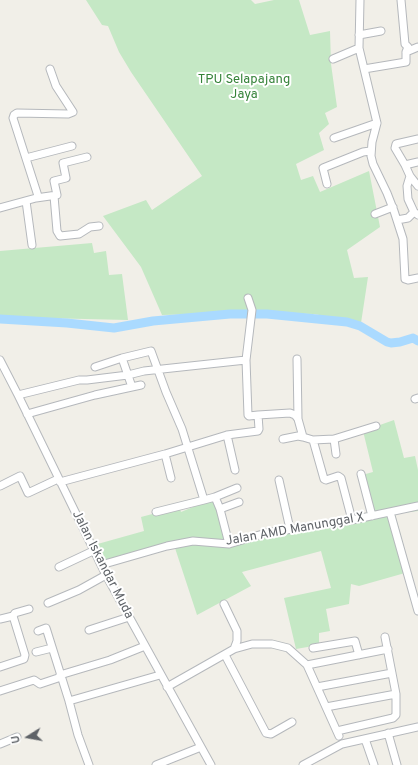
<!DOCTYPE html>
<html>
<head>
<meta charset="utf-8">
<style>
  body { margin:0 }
  #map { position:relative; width:418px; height:765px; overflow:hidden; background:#f1efe8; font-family:Overpass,sans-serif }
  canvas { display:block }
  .north { position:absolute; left:8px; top:717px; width:40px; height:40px; -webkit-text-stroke:3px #fff; paint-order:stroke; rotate:259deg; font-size:11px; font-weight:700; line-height:16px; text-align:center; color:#5f6368 }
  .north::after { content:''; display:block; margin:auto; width:14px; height:18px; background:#5f6368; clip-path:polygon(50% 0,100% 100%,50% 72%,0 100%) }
</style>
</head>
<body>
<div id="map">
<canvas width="418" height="765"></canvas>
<div class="north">U</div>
</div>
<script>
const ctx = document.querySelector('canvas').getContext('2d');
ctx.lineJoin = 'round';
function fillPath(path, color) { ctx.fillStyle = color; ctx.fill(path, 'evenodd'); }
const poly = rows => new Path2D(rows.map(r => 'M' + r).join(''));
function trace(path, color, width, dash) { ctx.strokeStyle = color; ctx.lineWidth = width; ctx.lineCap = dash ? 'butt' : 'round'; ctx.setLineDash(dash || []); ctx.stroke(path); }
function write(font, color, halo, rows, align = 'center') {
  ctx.font = font + ' Overpass,sans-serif'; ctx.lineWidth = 4; ctx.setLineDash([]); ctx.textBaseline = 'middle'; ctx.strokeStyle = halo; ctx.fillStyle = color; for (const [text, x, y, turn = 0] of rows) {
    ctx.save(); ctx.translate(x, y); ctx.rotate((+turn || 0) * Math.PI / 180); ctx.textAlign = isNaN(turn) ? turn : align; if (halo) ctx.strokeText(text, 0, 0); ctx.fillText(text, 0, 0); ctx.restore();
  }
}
fillPath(poly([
  [86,0,251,0,255,4,274,0,299,0,310,35,330,31,331,64,337,107,325,113,329,124,319,133,324,150,296,164,301,180,313,176,320,192,369,171,380,227,347,250,354,278,368,277,361,323,314,314,236,313,162,315,141,267,103,216,146,200,152,210,202,176,131,72,119,52,108,26,102,25],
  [92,243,94,253,106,251,109,275,122,274,128,320,0,317,0,251],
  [394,420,404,458,415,456,418,470,418,511,395,514,410,569,405,573,359,586,351,584,349,604,326,609,330,631,319,633,319,645,296,649,284,598,331,588,321,551,242,572,251,586,197,615,174,545,104,565,94,545,144,531,141,517,179,507,181,512,215,498,228,541,372,513,362,475,373,472,363,431]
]), '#c5e8c5');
trace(poly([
  [0,319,67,323,114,328,153,321,230,314,267,314,347,322,360,326,387,342,391,343,400,342,413,338,418,341]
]), '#aadaff', 9);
const minor = poly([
  [360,0,359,48,377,123,372,142,371,156,373,164,387,193,394,211,403,239,405,279,408,280,418,278],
  [401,0,405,44,408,47,406,52,418,47],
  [359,35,381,31],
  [333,59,359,48],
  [364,69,406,62,406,52],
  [334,138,377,123],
  [418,139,396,144,395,148,405,165,410,176,418,186],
  [26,158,72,146],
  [405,165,418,162],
  [410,176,407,186,408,199,414,212,418,215],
  [327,184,323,168,363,152,370,151],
  [54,196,57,231,60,236,79,234,90,227,99,226],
  [36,198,57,195,54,181,66,178,63,163,87,157],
  [26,201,32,245],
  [0,208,36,198,38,196,13,118,14,115,17,113,68,114,73,112,56,86,50,69],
  [375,214,393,207],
  [397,220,408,218,414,212],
  [248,298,252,310,246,360,248,415,249,416,258,415],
  [122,358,132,387],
  [297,359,298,419,303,437,313,440,334,439,376,426],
  [0,360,18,395,106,575,211,765],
  [95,367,122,358,151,351,166,392,182,429,204,500,215,497,220,509,229,544],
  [18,395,79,380,87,380,128,375,144,371,246,360],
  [415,399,418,398],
  [27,414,95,395,141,385],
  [227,435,235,470],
  [283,439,298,436,303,437],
  [334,439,336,454],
  [313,440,324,479,326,480,338,476,341,478,352,520],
  [165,454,171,478],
  [361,474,372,516],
  [279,480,290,529],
  [60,482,165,454,227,435,258,431,259,429,258,415,290,413,295,415,298,419],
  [0,486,20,476,28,493,58,479],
  [215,497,237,488],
  [220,509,239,502],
  [156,512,204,500],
  [390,512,418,611],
  [101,565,167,546,193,541,229,544,266,533,352,520,418,506],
  [59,567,93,551],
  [48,603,79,590,106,575],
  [224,604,237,631,237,641,234,649],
  [0,619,13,616],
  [89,630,129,617],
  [38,631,46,628,47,631,69,701,78,735,89,765],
  [313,648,355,641,359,655],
  [36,652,52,648],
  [225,655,266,733,271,734,292,722],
  [307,665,388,649],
  [0,667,24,659,25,655,13,616,15,613,29,609],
  [60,675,110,660,145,646],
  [167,687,234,649,252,644,272,644,288,648,307,665,339,736],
  [317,687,392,673],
  [0,691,34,680,40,684,61,677],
  [69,701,160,675],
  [326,707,396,694],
  [337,731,393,718,396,715,396,694,385,637],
  [388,733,397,765],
  [365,739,374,765],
  [0,744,17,737],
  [156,765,201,747],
  [303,765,342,744,418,727]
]);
trace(minor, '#b5b8bc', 9);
trace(minor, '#fff', 7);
write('13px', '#348238', '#fff', [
  ["TPU Selapajang",244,80],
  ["Jaya",244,95]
]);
write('13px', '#5f6368', '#fff', [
  ["Jalan AMD Manunggal X",295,530,-10],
  ["Jalan Iskandar Muda",102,565,63]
]);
</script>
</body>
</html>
